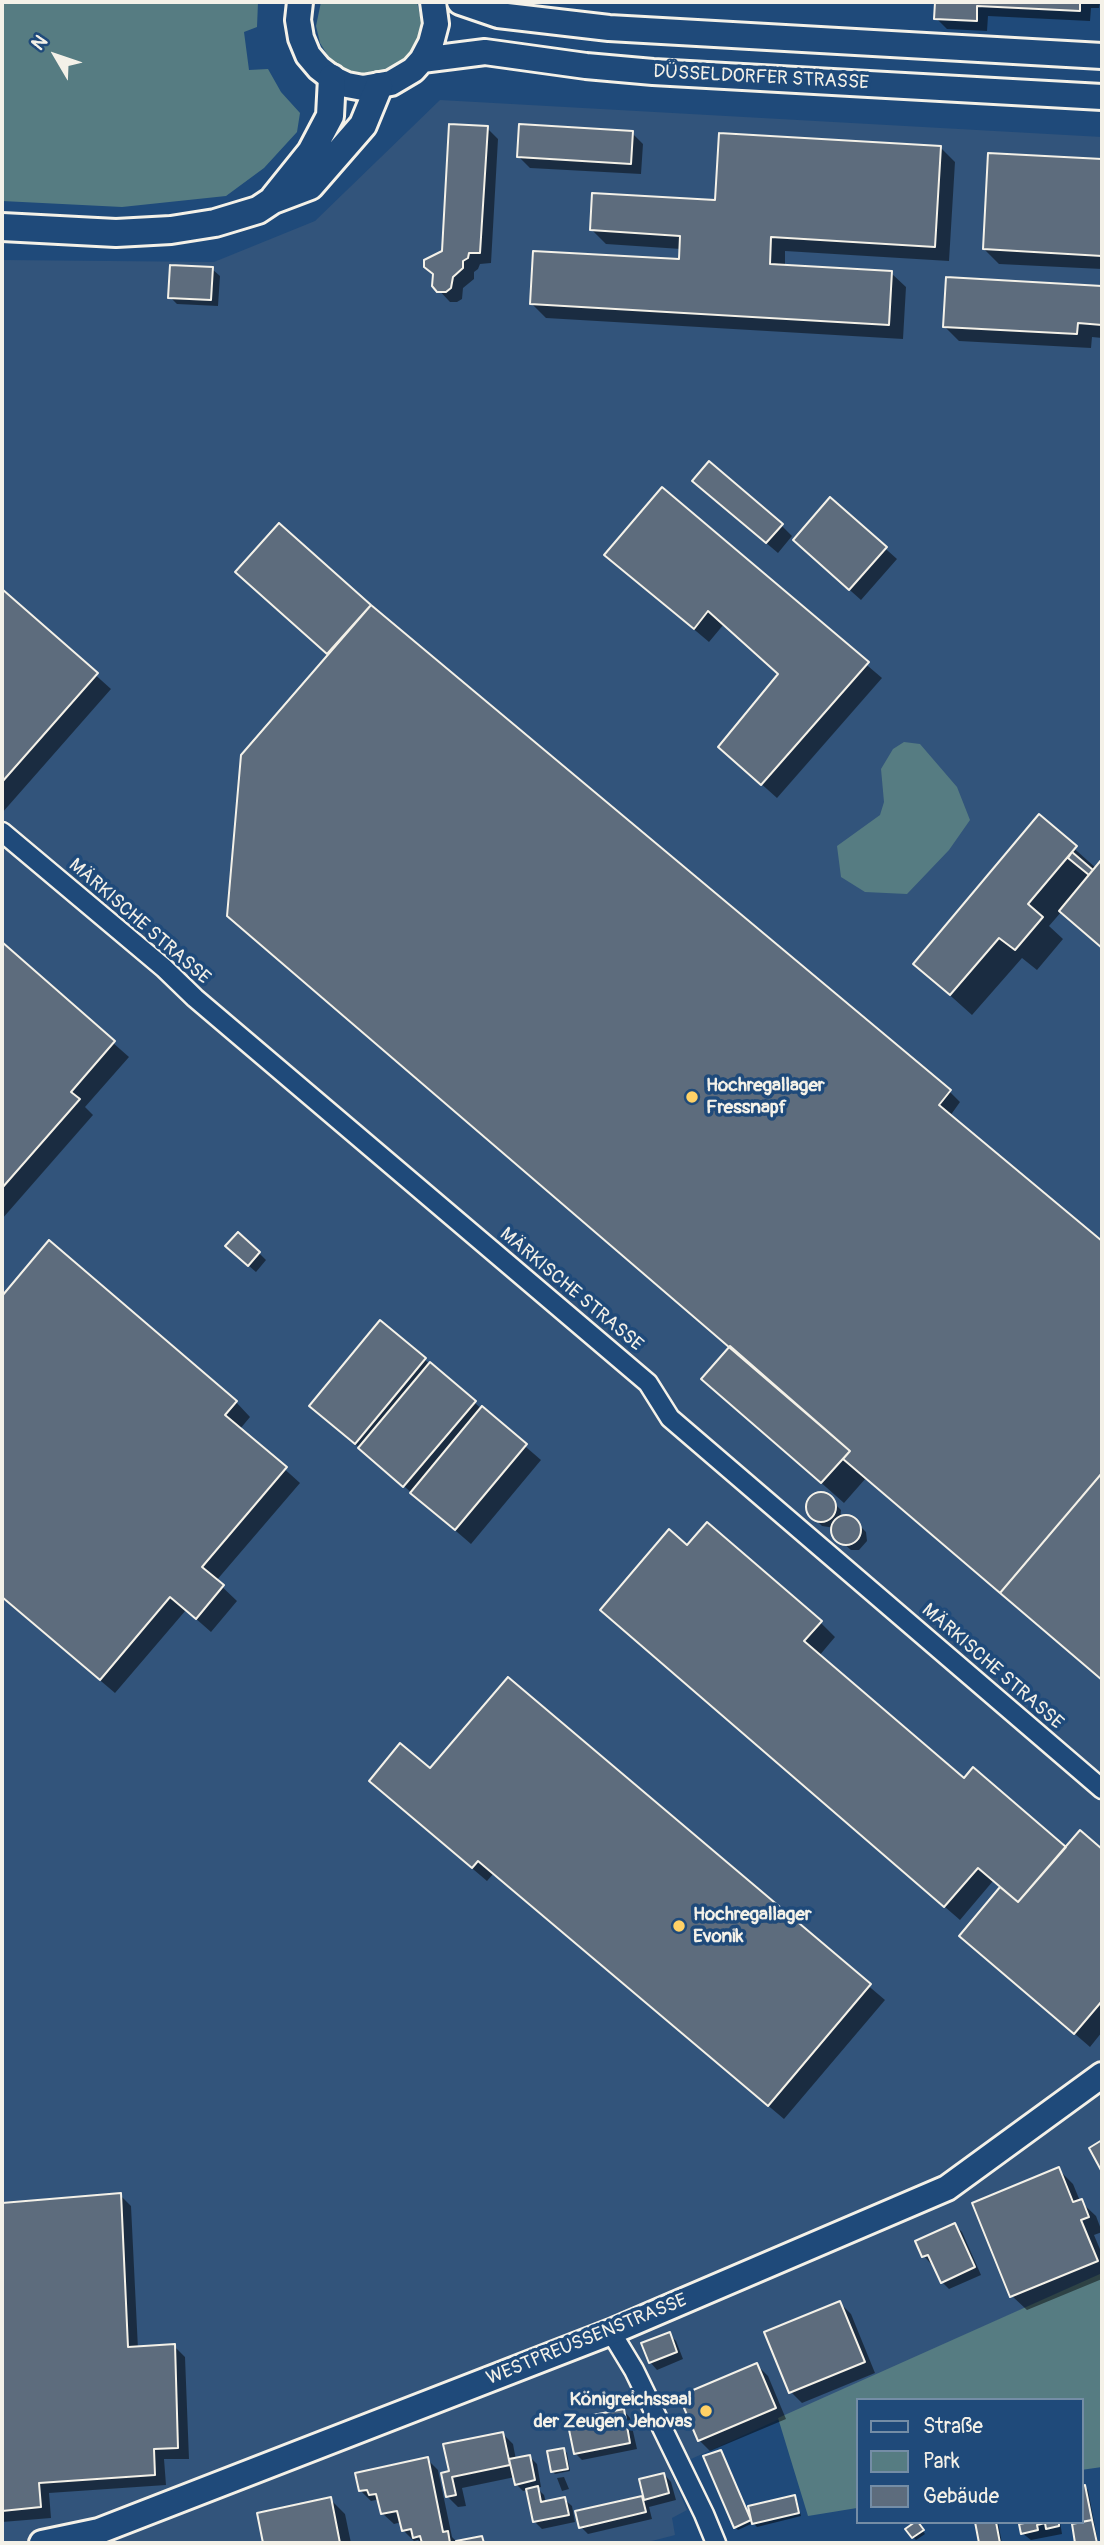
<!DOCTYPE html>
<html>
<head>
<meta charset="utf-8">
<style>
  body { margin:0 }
  #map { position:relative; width:1104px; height:2545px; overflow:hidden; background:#1f4a7a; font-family:Pangolin,sans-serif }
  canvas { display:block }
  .frame { position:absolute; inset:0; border:4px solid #f4f1e8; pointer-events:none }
  .legend { position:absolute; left:856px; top:2398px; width:228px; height:126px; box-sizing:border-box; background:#1f4a7a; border:2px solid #748da6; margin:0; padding:9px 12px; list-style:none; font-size:21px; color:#f4f1e8 }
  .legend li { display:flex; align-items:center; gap:14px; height:35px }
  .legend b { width:35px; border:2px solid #748da6 }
  .north { position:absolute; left:21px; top:21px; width:70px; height:70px; -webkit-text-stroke:5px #1f4a7a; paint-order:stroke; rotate:309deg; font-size:19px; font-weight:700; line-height:28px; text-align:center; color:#f4f1e8 }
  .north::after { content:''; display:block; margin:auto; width:24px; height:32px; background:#f4f1e8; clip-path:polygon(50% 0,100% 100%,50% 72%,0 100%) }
</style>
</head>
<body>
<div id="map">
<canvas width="1104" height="2545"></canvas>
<div class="frame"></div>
<ul class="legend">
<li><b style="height:9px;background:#1f4a7a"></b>Straße</li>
<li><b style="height:19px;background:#567c82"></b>Park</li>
<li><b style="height:19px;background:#5d6c7d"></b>Gebäude</li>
</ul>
<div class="north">N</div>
</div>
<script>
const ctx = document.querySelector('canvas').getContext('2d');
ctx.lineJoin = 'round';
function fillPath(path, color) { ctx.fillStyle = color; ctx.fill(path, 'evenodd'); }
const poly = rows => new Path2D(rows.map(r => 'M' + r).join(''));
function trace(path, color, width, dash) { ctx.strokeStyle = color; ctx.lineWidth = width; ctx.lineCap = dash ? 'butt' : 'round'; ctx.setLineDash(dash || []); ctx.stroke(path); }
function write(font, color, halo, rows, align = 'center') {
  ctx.font = font + ' Pangolin,sans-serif'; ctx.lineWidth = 7; ctx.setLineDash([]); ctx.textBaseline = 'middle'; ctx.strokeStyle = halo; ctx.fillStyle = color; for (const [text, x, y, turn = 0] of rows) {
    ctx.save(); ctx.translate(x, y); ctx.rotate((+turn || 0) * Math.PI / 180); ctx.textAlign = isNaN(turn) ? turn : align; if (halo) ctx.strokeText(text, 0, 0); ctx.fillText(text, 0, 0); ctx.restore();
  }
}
fillPath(poly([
  [440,100,1102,137,1102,2273,669,2469,687,2510,672,2518,675,2535,644,2543,2,2543,2,260,214,262,315,221]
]), '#32547b');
fillPath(poly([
  [2,2,258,2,257,27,244,32,249,70,268,69,281,92,300,113,297,132,264,168,226,196,122,207,2,201],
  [321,2,417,2,422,24,418,41,410,55,397,67,380,74,362,75,345,69,330,59,320,43,316,26],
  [904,742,920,744,957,787,970,820,949,850,907,894,865,892,841,877,837,846,880,815,884,802,881,769,893,749],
  [1102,2273,1102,2467,1081,2470,1081,2400,857,2400,857,2508,808,2516,778,2418]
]), '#567c82');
fillPath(poly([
  [937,2,1100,2,1099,8,1091,8,1090,21,988,16,987,31,947,29,936,18],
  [487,128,498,139,491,263,480,264,478,269,474,272,474,279,463,288,462,299,457,302,450,302,434,285],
  [632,133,643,144,641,174,530,168,519,157],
  [940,147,955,162,949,261,785,251,785,267,891,273,906,287,903,339,546,318,532,304,681,261,681,249,606,244,592,230,717,202],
  [989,155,1102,160,1102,269,999,264,984,249],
  [212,269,220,276,218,306,177,304,170,297],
  [947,279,1102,288,1102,338,1092,337,1091,348,959,341,944,326],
  [662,490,882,678,777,798,720,747,779,674,724,624,709,642,606,555],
  [706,492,781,525,792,536,778,553],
  [831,500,897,559,861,600,806,551],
  [279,525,370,607,949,1091,960,1102,950,1116,1102,1243,1102,1679,866,1478,844,1503,704,1379,732,1347,330,655,238,572],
  [2,591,111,689,2,813],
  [1039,817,1097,869,1102,862,1102,949,1062,911,1049,926,1063,939,1037,970,1022,958,972,1015,915,964],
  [2,945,129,1057,85,1107,93,1115,2,1219],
  [49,1243,236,1402,250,1417,240,1429,300,1483,216,1581,237,1601,211,1632,186,1610,115,1693,2,1597,2,1298],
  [234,1253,259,1253,266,1260,256,1272],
  [381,1322,541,1460,471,1544,311,1406],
  [819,1495,827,1496,841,1510,840,1520,844,1517,852,1518,866,1532,867,1541,859,1550,851,1550,836,1537,835,1528,822,1526,814,1518,809,1507,812,1499],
  [687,1547,820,1622,835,1637,819,1656,964,1781,1066,1849,1080,1832,1102,1851,1102,2032,1090,2047,962,1936,1002,1888,993,1881,960,1920,602,1610],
  [508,1679,885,2000,784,2119,493,1874,487,1881,386,1795,430,1771],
  [1058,2169,1073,2184,1080,2201,1096,2216,1102,2232,1094,2235,1102,2254,1102,2279,1027,2310,1012,2296],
  [120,2195,131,2206,138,2349,174,2346,185,2357,189,2459,164,2459,166,2485,49,2493,51,2518,2,2522,2,2204],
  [955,2225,962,2232,981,2275,949,2289,942,2282,933,2262,931,2264,924,2256,917,2242],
  [840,2303,851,2314,875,2373,802,2403,791,2392],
  [669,2334,676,2341,683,2359,657,2370,650,2362],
  [757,2365,768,2376,786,2419,710,2451,699,2440],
  [623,2410,630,2418,637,2449,582,2460,575,2453],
  [502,2433,513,2444,516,2460,530,2457,537,2464,541,2487,537,2488,544,2495,546,2503,564,2499,572,2506,575,2522,542,2529,535,2522,528,2490,523,2491,516,2484,515,2477,462,2488,466,2506,458,2507,447,2496,451,2473],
  [564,2450,567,2453,570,2471,555,2474,552,2471],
  [721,2452,751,2520,794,2497,797,2500,801,2516,757,2527,753,2523,738,2530,735,2527],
  [427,2459,438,2470,452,2537,458,2543,482,2538,485,2543,421,2543,418,2540,414,2541,403,2530,402,2522,394,2524,382,2513,381,2505,376,2500,371,2501,360,2490],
  [664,2474,671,2482,676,2500,649,2507,652,2519,588,2534,581,2527,578,2512,645,2497],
  [564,2477,569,2489,562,2491,557,2478],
  [1085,2487,1088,2490,1098,2543,1077,2543,1073,2522,1081,2522,1081,2488],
  [330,2499,345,2514,351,2543,265,2543,259,2514],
  [977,2522,998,2522,1002,2543,981,2543],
  [1038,2522,1060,2522,1062,2534,1031,2540,1022,2533],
  [920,2526,925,2534,916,2540,913,2537]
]), '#0007');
const building = poly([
  [935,2,1080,2,1080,11,977,6,977,21,934,19,935,2],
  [449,124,488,126,480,253,469,253,468,258,463,261,463,268,453,277,451,288,446,292,437,292,432,286,433,274,424,267,424,260,442,251,449,124],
  [519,124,633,131,631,164,517,157,519,124],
  [719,133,941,146,935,247,771,237,770,264,892,271,889,325,530,304,533,251,679,259,680,236,590,230,592,193,715,200,719,133],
  [988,153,1102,159,1102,256,983,249,988,153],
  [170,265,213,267,211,300,168,298,170,265],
  [946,277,1102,286,1102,325,1078,323,1077,334,943,327,946,277],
  [709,461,783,524,766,543,692,481,709,461],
  [662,487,869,662,761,785,718,747,778,674,708,611,694,629,604,555,662,487],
  [830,497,887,547,849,590,793,540,830,497],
  [279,523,371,605,327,654,235,572,279,523],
  [2,589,98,673,2,782,2,589],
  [371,605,951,1090,939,1105,1102,1241,1102,1473,1000,1593,843,1459,850,1451,227,916,241,755,371,605],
  [1039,814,1077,846,1028,904,1043,917,1015,950,999,938,950,995,913,964,1039,814],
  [1072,852,1093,870,1089,875,1068,858,1072,852],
  [1102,859,1102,948,1059,911,1102,859],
  [2,942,115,1041,71,1092,80,1099,2,1188,2,942],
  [238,1232,260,1252,248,1266,225,1246,238,1232],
  [49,1240,237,1401,225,1415,287,1467,202,1567,224,1585,196,1619,170,1597,100,1680,2,1597,2,1296,49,1240],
  [380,1320,426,1358,355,1444,309,1406,380,1320],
  [730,1346,850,1451,821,1483,701,1379,730,1346],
  [430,1362,476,1401,403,1487,358,1448,430,1362],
  [482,1406,527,1444,455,1530,410,1493,482,1406],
  [1102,1473,1102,1680,1000,1593,1102,1473],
  '806 1507a15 15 0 1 1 30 0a15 15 0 1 1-30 0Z',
  '831 1530a15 15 0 1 1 30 0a15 15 0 1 1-30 0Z',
  [707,1522,822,1621,804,1641,964,1778,973,1767,1066,1847,1018,1902,978,1868,944,1907,600,1610,669,1529,687,1545,707,1522],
  [508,1677,871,1984,768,2106,478,1861,472,1868,369,1781,400,1743,430,1768,508,1677],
  [1080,1830,1102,1849,1102,2001,1074,2034,959,1936,1000,1887,1018,1902,1080,1830],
  [1102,2140,1102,2172,1089,2148,1102,2140],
  [1059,2167,1073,2202,1082,2199,1089,2217,1081,2220,1098,2261,1010,2297,972,2203,1059,2167],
  [121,2193,128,2347,175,2344,178,2448,154,2449,155,2475,39,2483,41,2507,2,2511,2,2203,121,2193],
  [955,2223,975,2267,941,2283,928,2255,922,2257,915,2241,955,2223],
  [840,2301,865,2362,789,2393,764,2332,840,2301],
  [670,2332,677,2352,649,2363,641,2343,670,2332],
  [757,2363,776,2408,698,2441,679,2396,757,2363],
  [624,2409,630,2443,574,2454,567,2420,624,2409],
  [503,2432,510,2465,452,2477,456,2495,446,2497,441,2473,449,2471,443,2444,503,2432],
  [564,2448,568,2469,551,2472,547,2451,564,2448],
  [721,2450,751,2520,734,2528,703,2456,721,2450],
  [530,2455,535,2480,515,2485,509,2459,530,2455],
  [428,2457,443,2532,448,2531,450,2543,422,2543,420,2536,413,2538,411,2529,402,2531,397,2511,381,2514,376,2494,369,2495,367,2490,359,2491,355,2473,428,2457],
  [664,2473,669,2493,644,2500,639,2479,664,2473],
  [1085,2485,1092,2520,1081,2522,1081,2486,1085,2485],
  [538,2486,541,2502,565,2497,569,2515,533,2522,526,2489,538,2486],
  [795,2495,799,2513,752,2524,748,2506,795,2495],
  [642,2496,646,2512,579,2528,575,2511,642,2496],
  [331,2497,340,2543,263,2543,257,2513,331,2497],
  [1092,2520,1097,2543,1075,2543,1072,2524,1092,2520],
  [915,2522,918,2522,924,2530,912,2538,905,2529,915,2522],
  [975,2522,996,2522,1000,2543,979,2543,975,2522],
  [1030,2522,1059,2522,1059,2526,1046,2529,1045,2523,1037,2525,1038,2530,1021,2534,1019,2524,1030,2522],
  [482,2536,484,2543,456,2543,456,2541,482,2536]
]);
fillPath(building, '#5d6c7d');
trace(building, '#f4f1e8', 2);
const street = poly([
  [2,832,164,968,195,998,648,1383,670,1418,1102,1789],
  [611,2332,634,2370,704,2514,716,2543]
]);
const secondary = poly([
  [300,2,298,20,301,38,308,55,319,68,332,78,347,85,363,88,391,83,413,70,422,60,431,43,436,24,433,2],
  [460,2,498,15,609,28,1102,56],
  [422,60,485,52,586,66,653,72,1102,97],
  [42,2543,99,2531,611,2332,947,2188,1102,2075]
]);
const primary = poly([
  [274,198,311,152,330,116,332,78],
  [2,227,116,233,171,230,215,223,258,210,273,200,310,186,363,125,379,86]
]);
trace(street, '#f4f1e8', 23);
trace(secondary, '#f4f1e8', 30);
trace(primary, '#f4f1e8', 32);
trace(street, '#1f4a7a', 18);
trace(secondary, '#1f4a7a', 24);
trace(primary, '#1f4a7a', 26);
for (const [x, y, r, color] of [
  [692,1097,7,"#ffd166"],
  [679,1926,7,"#ffd166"],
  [706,2411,7,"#ffd166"]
]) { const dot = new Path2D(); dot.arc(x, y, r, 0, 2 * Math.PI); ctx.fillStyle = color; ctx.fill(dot); trace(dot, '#1f4a7a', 2.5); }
write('19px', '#f4f1e8', '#1f4a7a', [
  ["DÜSSELDORFER STRASSE",761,78,3],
  ["MÄRKISCHE STRASSE",139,922,41],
  ["MÄRKISCHE STRASSE",571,1290,40],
  ["MÄRKISCHE STRASSE",992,1667,41],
  ["WESTPREUSSENSTRASSE",587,2340,-22]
]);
write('bold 19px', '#f4f1e8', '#1f4a7a', [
  ["Hochregallager",706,1086],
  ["Fressnapf",706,1108],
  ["Hochregallager",693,1915],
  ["Evonik",693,1937],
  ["Königreichssaal",692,2400,"right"],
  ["der Zeugen Jehovas",692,2422,"right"]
], 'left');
</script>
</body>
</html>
